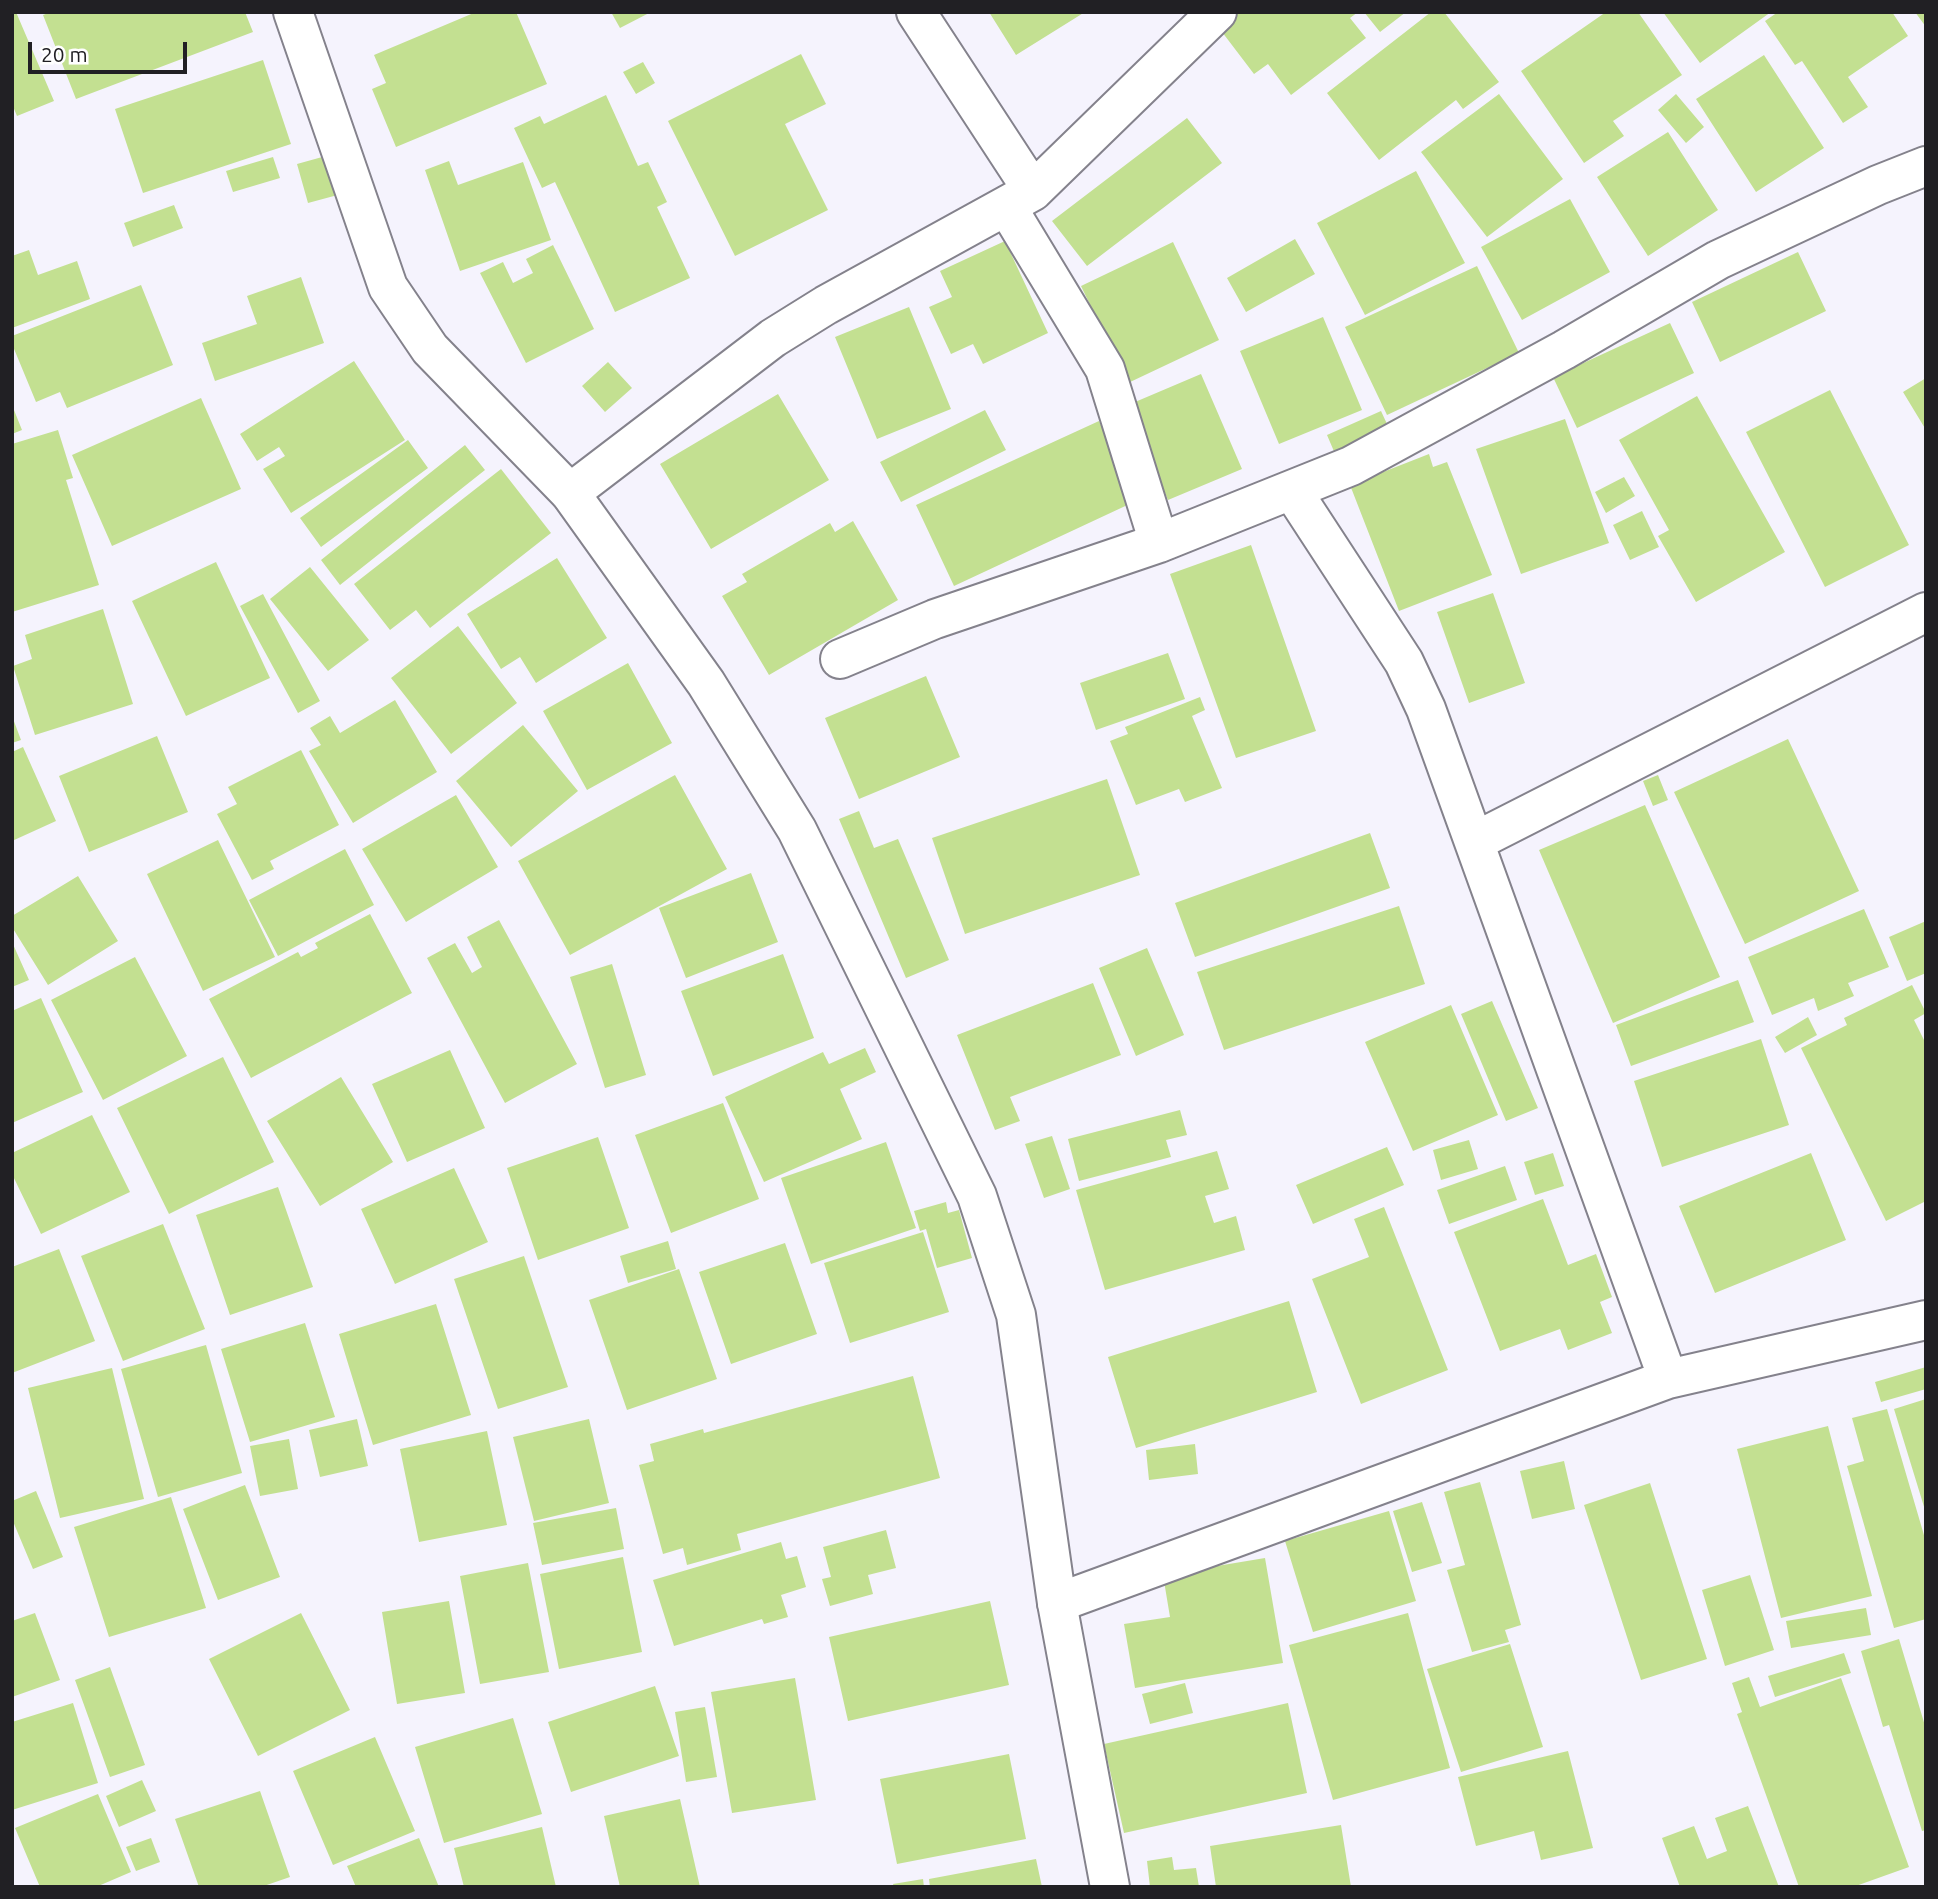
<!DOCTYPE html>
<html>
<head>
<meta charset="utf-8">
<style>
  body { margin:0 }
  #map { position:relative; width:1938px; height:1899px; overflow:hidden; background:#f5f3fd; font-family:Ubuntu,sans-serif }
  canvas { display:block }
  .frame { position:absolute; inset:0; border:14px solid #212024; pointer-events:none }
  .scale { position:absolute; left:28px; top:42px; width:159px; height:32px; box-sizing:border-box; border:4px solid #212024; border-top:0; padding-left:9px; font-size:21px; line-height:24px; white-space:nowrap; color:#212024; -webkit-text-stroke:5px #fff; paint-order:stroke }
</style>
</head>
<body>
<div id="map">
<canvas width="1938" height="1899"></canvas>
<div class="frame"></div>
<div class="scale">20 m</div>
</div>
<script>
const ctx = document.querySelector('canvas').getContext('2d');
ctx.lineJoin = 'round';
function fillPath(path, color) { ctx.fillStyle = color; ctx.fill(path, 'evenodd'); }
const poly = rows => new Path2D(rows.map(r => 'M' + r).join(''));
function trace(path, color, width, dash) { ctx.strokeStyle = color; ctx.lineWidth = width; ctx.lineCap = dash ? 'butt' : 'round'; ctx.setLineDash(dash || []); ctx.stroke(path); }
fillPath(poly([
  [12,12,16,12,54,101,17,116,12,104],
  [51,12,245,12,253,32,76,99,43,15],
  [476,12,516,12,547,84,396,147,372,89,386,83,374,55],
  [611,12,651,12,620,28],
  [989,12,1085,12,1016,55],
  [1240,12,1358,12,1350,18,1366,38,1291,95,1268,64,1254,74,1219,28],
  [1364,12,1406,12,1380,32],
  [1431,12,1444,12,1499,82,1463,109,1456,100,1379,160,1327,93],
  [1606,12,1638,12,1682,75,1613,121,1624,136,1584,163,1521,71],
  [1663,12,1771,12,1700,63],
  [1778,12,1892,12,1908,36,1848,77,1868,107,1843,123,1802,61,1795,65,1765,21],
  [1915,12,1926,12,1926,27],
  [801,54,826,104,785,124,828,210,735,256,668,121],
  [1764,55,1824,148,1756,192,1696,99],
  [263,60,291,144,143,193,115,109],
  [643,62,655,83,636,94,623,72],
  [1499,94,1563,179,1487,237,1421,152],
  [1676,94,1704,127,1686,143,1658,110],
  [606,95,638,166,648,162,667,202,657,207,690,278,615,312,555,182,542,188,514,128,540,116,544,124],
  [1187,118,1222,163,1087,266,1052,221],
  [1668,132,1718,210,1648,256,1597,177],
  [333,154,345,193,308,203,297,164],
  [273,157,280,178,233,192,226,171],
  [449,161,458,185,523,162,551,240,460,271,425,170],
  [1416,171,1465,263,1365,315,1317,223],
  [1570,199,1610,272,1522,320,1481,247],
  [174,205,183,228,133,247,124,223],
  [1295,239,1315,274,1246,312,1227,278],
  [1005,241,1048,333,983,364,973,344,951,354,929,307,952,297,940,271],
  [1173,242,1219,340,1128,383,1081,286],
  [553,245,594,329,526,363,480,273,503,262,513,283,533,273,526,259],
  [29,250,38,275,77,261,90,299,12,328,12,256],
  [1798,252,1826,311,1720,362,1692,302],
  [1477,266,1519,353,1387,415,1345,327],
  [301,277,324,343,215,381,202,343,257,324,247,296],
  [141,285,173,365,67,408,60,392,36,402,12,344,12,336],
  [909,307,951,409,877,439,835,337],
  [1323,317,1362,410,1279,444,1240,351],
  [1670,323,1694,373,1577,428,1553,377],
  [354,361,405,440,291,513,263,469,285,456,279,447,257,461,240,434],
  [608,362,632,388,605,412,582,386],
  [1201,374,1242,469,1168,500,1128,405],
  [1926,378,1926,430,1903,392],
  [1830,390,1909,545,1825,587,1746,432],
  [778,394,829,480,711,549,660,464],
  [1697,396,1785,552,1696,602,1658,536,1669,530,1619,440],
  [201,398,241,489,112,546,72,455],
  [12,405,22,430,12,434],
  [985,410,1006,450,901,502,880,462],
  [1381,411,1394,439,1339,463,1327,435],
  [1565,419,1609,543,1521,574,1476,449],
  [1099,421,1136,501,954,586,916,505],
  [58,430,73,478,66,480,99,585,12,612,12,444],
  [408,440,428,468,321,547,300,518],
  [465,445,485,470,340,585,321,560],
  [1429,454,1433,467,1447,462,1492,575,1399,611,1350,485],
  [501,469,551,533,430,628,416,610,390,630,354,584],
  [1624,477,1635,496,1606,513,1595,492],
  [1642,511,1659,547,1630,560,1613,525],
  [853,521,898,600,769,675,722,596,747,582,742,574,830,523,835,532],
  [1251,545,1316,731,1236,758,1170,574],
  [557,558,607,638,536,683,520,657,501,669,467,614],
  [216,562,270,678,186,716,132,601],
  [310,567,369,640,328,671,270,599],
  [1493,593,1525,683,1469,703,1437,612],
  [263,594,320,701,298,713,240,606],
  [103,609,133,704,35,735,13,666,32,659,25,635],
  [458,626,517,703,451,754,391,678],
  [1168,653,1185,699,1096,730,1080,683],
  [628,663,672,743,587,790,543,711],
  [926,676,960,757,859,799,825,718],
  [1200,697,1205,710,1192,716,1222,788,1185,802,1179,789,1136,805,1110,741,1128,734,1125,727],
  [395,700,437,772,353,823,309,751,321,745,310,728,330,716,340,733],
  [12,716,21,740,12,743],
  [523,725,578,791,511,847,456,781],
  [157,736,188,812,89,852,59,776],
  [1788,739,1859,891,1745,944,1674,792],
  [23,747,56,821,12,841,12,752],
  [301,750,339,825,270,861,274,869,252,880,217,814,237,804,228,787],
  [675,775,727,869,570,955,518,861],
  [1658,775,1668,800,1653,806,1643,781],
  [1107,779,1140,875,965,934,932,838],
  [456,795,498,867,406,922,362,849],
  [1645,805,1720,977,1613,1023,1539,850],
  [859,811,874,848,898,839,949,960,906,978,839,819],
  [1370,833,1390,888,1195,957,1175,903],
  [218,840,275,957,203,991,147,874],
  [345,849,374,905,278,956,249,900],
  [751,873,778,942,686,978,659,908],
  [78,876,118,941,48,985,12,927,12,916],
  [1399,906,1425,984,1224,1050,1197,972],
  [1864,909,1889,967,1848,983,1854,996,1818,1011,1814,998,1772,1015,1748,957],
  [370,914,412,993,251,1078,209,999,298,952,301,957,318,948,315,943],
  [499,920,577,1064,505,1103,427,958,455,943,472,973,482,967,467,937],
  [1926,921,1926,973,1907,981,1889,937],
  [12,942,29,980,12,987],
  [1147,948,1184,1035,1136,1056,1099,968],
  [783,954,814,1038,713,1076,681,991],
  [135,957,187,1056,103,1100,51,1000],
  [612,964,646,1075,605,1088,570,977],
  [1738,980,1754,1022,1631,1066,1616,1025],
  [1093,983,1121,1055,1010,1097,1020,1121,995,1130,957,1035],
  [1912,985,1926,1013,1914,1020,1926,1044,1926,1201,1886,1221,1801,1048,1847,1025,1844,1018],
  [41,998,83,1092,12,1123,12,1011],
  [1492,1001,1538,1108,1506,1121,1461,1014],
  [1451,1005,1498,1115,1413,1151,1365,1042],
  [1808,1017,1817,1035,1785,1053,1775,1037],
  [1761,1039,1789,1125,1662,1167,1634,1081],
  [865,1048,876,1072,840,1089,862,1139,764,1182,725,1097,823,1052,829,1064],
  [450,1050,485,1128,407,1162,372,1084],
  [223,1057,274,1162,169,1214,117,1108],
  [341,1077,393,1162,320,1206,267,1121],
  [723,1103,759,1199,671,1233,635,1135],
  [1180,1110,1187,1135,1166,1140,1171,1157,1079,1181,1068,1139],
  [92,1115,130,1192,41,1234,12,1174,12,1153],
  [1052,1136,1070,1189,1044,1198,1025,1144],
  [598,1137,629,1228,538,1260,507,1168],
  [1469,1140,1478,1169,1441,1180,1433,1150],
  [886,1142,916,1228,811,1264,781,1178],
  [1387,1147,1404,1185,1313,1224,1296,1185],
  [1217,1151,1229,1189,1205,1196,1214,1223,1236,1216,1245,1250,1105,1290,1076,1190],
  [1553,1153,1564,1186,1535,1195,1524,1162],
  [1811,1153,1846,1240,1715,1293,1679,1206],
  [1505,1166,1517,1200,1449,1224,1437,1190],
  [454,1168,488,1242,395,1284,361,1209],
  [278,1187,313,1287,230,1315,196,1215],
  [1543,1199,1568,1265,1596,1254,1612,1297,1600,1302,1612,1333,1568,1350,1560,1329,1500,1351,1454,1232],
  [946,1202,948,1213,959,1210,972,1258,937,1268,926,1229,920,1231,914,1211],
  [1384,1207,1448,1370,1361,1404,1312,1279,1369,1257,1354,1219],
  [163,1224,205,1329,123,1361,81,1256],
  [923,1232,949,1312,850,1343,824,1263],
  [668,1241,676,1269,628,1283,620,1256],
  [785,1243,817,1334,731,1364,699,1272],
  [59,1249,95,1341,12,1373,12,1267],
  [524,1256,568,1387,498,1409,454,1279],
  [679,1269,717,1379,627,1410,589,1300],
  [1289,1301,1317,1392,1136,1448,1108,1357],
  [436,1304,471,1415,373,1445,339,1334],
  [305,1323,335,1417,250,1442,221,1349],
  [206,1345,242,1473,158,1497,121,1369],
  [1926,1367,1926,1389,1881,1402,1875,1382],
  [112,1368,144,1499,60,1518,28,1388],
  [913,1376,940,1478,737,1534,741,1550,687,1565,683,1548,663,1554,639,1465,654,1461,650,1444,703,1429,704,1433],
  [1926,1399,1926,1510,1925,1510,1894,1409],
  [1887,1409,1926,1542,1926,1619,1894,1628,1847,1466,1864,1461,1852,1418],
  [357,1419,368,1466,320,1477,309,1430],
  [589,1419,609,1503,534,1521,513,1437],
  [1828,1426,1872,1596,1781,1618,1737,1449],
  [487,1431,507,1525,419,1542,400,1449],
  [289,1439,298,1489,260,1496,250,1446],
  [1195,1444,1198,1474,1149,1480,1146,1450],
  [1564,1461,1575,1509,1532,1519,1520,1471],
  [1480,1482,1521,1625,1505,1630,1509,1642,1472,1652,1447,1570,1465,1565,1444,1492],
  [1650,1483,1707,1659,1641,1680,1584,1505],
  [245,1485,280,1577,218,1600,183,1509],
  [36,1491,63,1557,33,1569,12,1519,12,1501],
  [171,1497,206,1608,109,1637,74,1527],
  [1422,1502,1442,1563,1412,1572,1393,1511],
  [616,1508,624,1549,542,1565,533,1523],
  [1389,1511,1416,1601,1313,1632,1285,1541],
  [886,1530,896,1568,868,1575,873,1594,830,1606,822,1579,831,1577,823,1547],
  [781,1542,786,1559,797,1556,806,1587,781,1595,788,1617,764,1624,762,1619,674,1646,653,1580],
  [623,1557,642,1652,559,1669,540,1574],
  [1265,1558,1283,1663,1135,1688,1124,1624,1170,1617,1163,1575],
  [528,1563,549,1672,480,1684,460,1576],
  [1750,1575,1774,1650,1725,1666,1702,1590],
  [449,1601,465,1693,397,1704,382,1612],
  [990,1601,1009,1685,848,1721,829,1637],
  [1866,1608,1871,1635,1791,1648,1786,1621],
  [35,1613,60,1680,12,1697,12,1621],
  [301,1613,350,1710,258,1756,209,1659],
  [1408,1613,1450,1768,1333,1800,1289,1645],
  [1899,1639,1926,1729,1926,1830,1922,1831,1889,1725,1883,1727,1861,1651],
  [1510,1644,1543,1747,1461,1772,1427,1669],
  [1844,1653,1851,1673,1775,1697,1768,1676],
  [110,1667,145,1765,110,1777,75,1680],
  [1749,1677,1760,1707,1841,1678,1909,1867,1853,1887,1799,1887,1737,1714,1742,1712,1732,1683],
  [795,1678,816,1800,732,1813,711,1692],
  [1185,1683,1193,1713,1150,1724,1142,1694],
  [655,1686,679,1756,571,1792,548,1722],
  [73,1703,98,1783,12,1810,12,1722],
  [1288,1703,1307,1793,1124,1833,1104,1744],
  [705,1707,717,1777,686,1782,675,1712],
  [513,1718,542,1814,444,1843,415,1747],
  [375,1737,415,1831,333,1865,293,1771],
  [1568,1751,1593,1848,1541,1860,1534,1831,1476,1846,1458,1777],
  [1009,1754,1026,1839,897,1864,880,1779],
  [142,1780,156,1811,119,1827,106,1796],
  [260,1791,290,1877,261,1887,199,1887,175,1819],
  [98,1794,131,1872,96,1887,40,1887,15,1828],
  [680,1799,700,1887,620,1887,604,1816],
  [1748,1806,1779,1887,1680,1887,1662,1838,1694,1826,1707,1859,1727,1851,1715,1818],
  [1341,1825,1351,1887,1216,1887,1210,1846],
  [542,1827,556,1887,464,1887,454,1848],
  [151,1838,160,1862,136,1871,126,1847],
  [419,1838,439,1887,356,1887,347,1866],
  [1172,1857,1174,1870,1196,1868,1199,1887,1150,1887,1147,1861],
  [1036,1859,1042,1887,930,1887,929,1879],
  [923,1879,924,1887,894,1887,893,1884]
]), '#c3e091');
const street = poly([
  [916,12,1033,191],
  [1007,207,1105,369,1159,543],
  [1293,492,1404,662,1426,709,1668,1379],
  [570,493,773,338,826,305,1033,191,1217,12],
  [840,659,935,619,1159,543,1351,466,1564,350,1718,260,1878,185,1926,166],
  [1474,842,1926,612],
  [1057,1603,1668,1379,1926,1320]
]);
const secondary = poly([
  [293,12,388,287,430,349,570,493,706,683,797,830,977,1196,1016,1315,1057,1603,1110,1887]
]);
trace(street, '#84828c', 42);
trace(secondary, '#84828c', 42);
trace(street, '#fff', 38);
trace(secondary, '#fff', 38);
</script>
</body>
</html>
